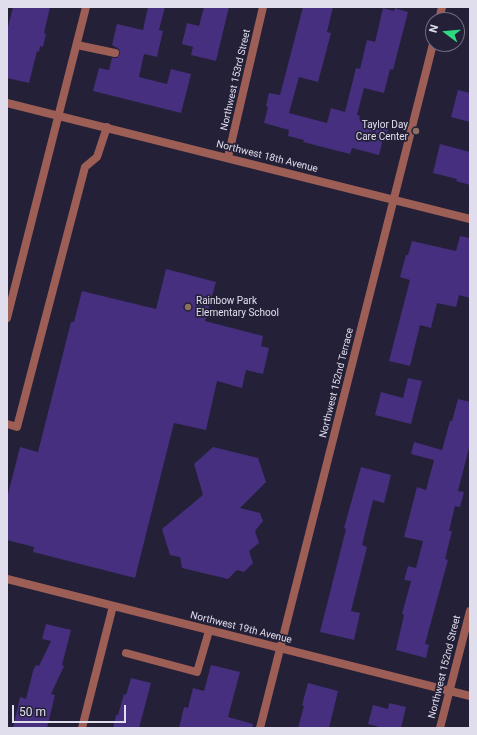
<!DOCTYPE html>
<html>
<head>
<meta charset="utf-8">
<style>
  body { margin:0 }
  #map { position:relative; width:477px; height:735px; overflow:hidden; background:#242037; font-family:Roboto,sans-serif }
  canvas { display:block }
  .frame { position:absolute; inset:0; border:8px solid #e0deed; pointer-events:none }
  .north { position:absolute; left:425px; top:12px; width:40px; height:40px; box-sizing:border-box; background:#242037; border:1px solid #6f6c80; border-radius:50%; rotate:286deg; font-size:11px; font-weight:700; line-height:16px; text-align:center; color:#e0deed }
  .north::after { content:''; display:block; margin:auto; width:14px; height:18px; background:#31d882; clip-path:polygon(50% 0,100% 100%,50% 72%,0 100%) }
  .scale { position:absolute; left:12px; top:705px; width:114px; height:18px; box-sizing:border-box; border:2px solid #e0deed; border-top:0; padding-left:5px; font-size:12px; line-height:14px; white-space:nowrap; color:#e0deed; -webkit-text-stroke:3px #242037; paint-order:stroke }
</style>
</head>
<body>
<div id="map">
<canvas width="477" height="735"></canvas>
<div class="frame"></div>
<div class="north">N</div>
<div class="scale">50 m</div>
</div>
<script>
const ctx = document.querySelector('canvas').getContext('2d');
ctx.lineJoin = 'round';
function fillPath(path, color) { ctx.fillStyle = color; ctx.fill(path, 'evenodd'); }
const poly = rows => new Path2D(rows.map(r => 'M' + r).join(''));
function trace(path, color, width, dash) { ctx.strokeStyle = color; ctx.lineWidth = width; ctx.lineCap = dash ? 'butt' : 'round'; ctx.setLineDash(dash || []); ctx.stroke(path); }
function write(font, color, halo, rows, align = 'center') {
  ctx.font = font + ' Roboto,sans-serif'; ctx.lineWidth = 3.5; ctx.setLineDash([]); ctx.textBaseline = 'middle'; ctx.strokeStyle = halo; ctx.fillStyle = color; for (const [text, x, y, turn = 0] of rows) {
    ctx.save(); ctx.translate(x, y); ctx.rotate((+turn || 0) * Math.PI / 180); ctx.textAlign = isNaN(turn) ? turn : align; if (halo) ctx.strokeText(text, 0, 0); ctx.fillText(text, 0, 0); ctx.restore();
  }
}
fillPath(poly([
  [13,7,50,7,44,33,46,34,43,47,40,46,39,52,37,51,29,83,7,78,7,31],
  [148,7,165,7,159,30,163,31,157,57,144,54,139,77,167,84,171,69,191,74,181,113,93,91,99,68,109,70,112,58,117,58,120,54,119,49,112,45,117,24,143,30],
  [204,7,229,7,216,61,191,55,193,47,182,44,187,23,199,26],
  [303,7,333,7,327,32,331,33,318,82,299,77,289,113,327,123,331,108,345,112,356,68,360,69,367,40,375,42,383,8,394,11,395,8,408,12,393,70,390,69,384,93,364,88,357,115,360,116,359,119,389,127,385,140,383,139,379,155,352,148,350,154,303,142,304,140,288,136,289,130,264,123,268,107,266,106,269,93,280,95],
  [458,90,470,93,470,122,451,117],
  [440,144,470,152,470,185,456,181,457,179,433,173],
  [460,236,470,238,470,298,459,295,456,307,437,303,431,328,420,325,410,366,389,361,410,280,400,277,406,255,408,255,412,241,456,251],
  [166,269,216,282,205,321,263,336,261,346,269,348,263,374,246,370,242,388,217,381,206,430,174,423,135,578,33,552,34,547,7,540,7,498,20,447,38,452,71,322,74,322,82,291,156,309],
  [408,378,422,381,411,424,375,415,381,392,403,398],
  [458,399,470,402,470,444,458,491,464,492,460,507,455,506,449,531,452,531,445,559,448,560,425,644,429,645,426,658,396,650,404,615,402,614,411,581,404,580,408,566,416,568,423,541,404,537,417,487,426,490,434,460,411,454,414,442,442,450,450,421,452,421],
  [213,447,258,458,266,482,240,508,260,513,263,521,255,531,259,543,249,551,253,563,244,572,237,570,228,579,182,568,180,557,170,555,162,529,203,495,194,464],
  [361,467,391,475,384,503,373,500,362,545,367,547,351,611,360,613,354,640,320,632,346,529,344,528],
  [46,624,71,630,62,665,64,666,51,694,55,695,47,728,13,728,20,697,26,699,33,671,36,665,39,666,51,641,42,639],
  [211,665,240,672,228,717,253,724,252,728,179,728,184,707,188,708,193,688,204,691],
  [131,678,151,683,139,728,113,728,116,715,118,715,124,694,126,695],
  [308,683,338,691,329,728,298,728,304,706,302,705],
  [389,703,406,707,401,728,383,728,368,724,373,705,388,709]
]), '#452f7e');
trace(poly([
  [77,45,115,53],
  [7,424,17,427,85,167,97,157,107,127],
  [126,653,197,672,209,631]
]), '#9d5e55', 8);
trace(poly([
  [439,20,442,7],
  [7,103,470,219],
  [228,157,263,7],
  [7,318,86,7],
  [7,579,470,696],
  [82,728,113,606],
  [260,728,433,44],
  [440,728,470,611]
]), '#9d5e55', 8);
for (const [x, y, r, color] of [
  [416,131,4,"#8d6e63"],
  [188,307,4,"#8d6e63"]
]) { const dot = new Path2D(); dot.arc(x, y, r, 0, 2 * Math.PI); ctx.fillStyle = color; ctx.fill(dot); trace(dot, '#242037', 1.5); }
write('10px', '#e0deed', '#242037', [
  ["Northwest 153rd Street",236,80,-77],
  ["Northwest 18th Avenue",267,157,14],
  ["Northwest 152nd Terrace",337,383,-76],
  ["Northwest 19th Avenue",241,628,14],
  ["Northwest 152nd Street",445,667,-76]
]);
write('10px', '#e0deed', '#242037', [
  ["Taylor Day",408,125],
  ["Care Center",408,137],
  ["Rainbow Park",196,301,"left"],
  ["Elementary School",196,313,"left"]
], 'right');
</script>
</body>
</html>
